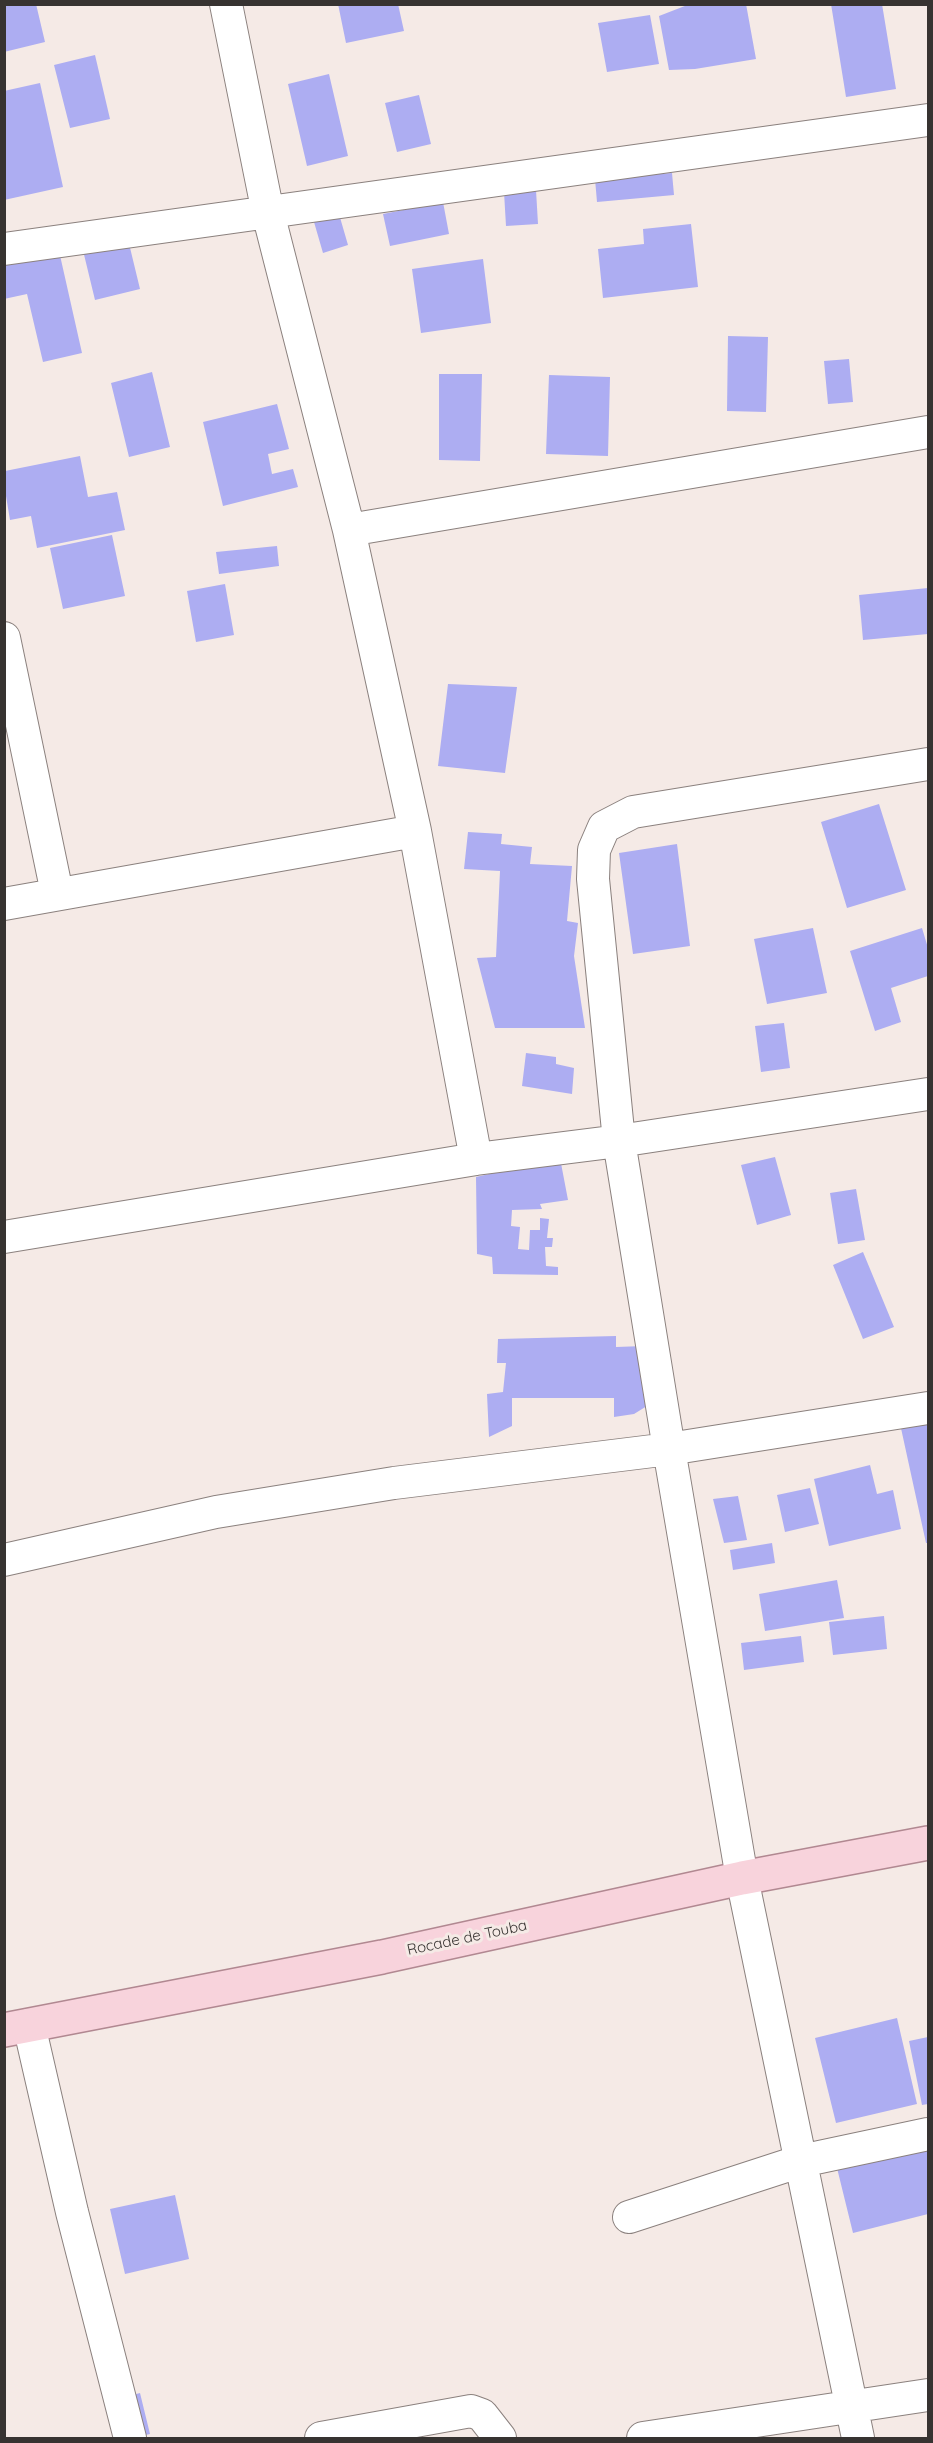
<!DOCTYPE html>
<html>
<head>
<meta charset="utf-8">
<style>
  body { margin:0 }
  #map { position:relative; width:933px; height:2443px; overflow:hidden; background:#f5eae6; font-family:Quicksand,sans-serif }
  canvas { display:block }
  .frame { position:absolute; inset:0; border:6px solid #373331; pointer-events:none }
</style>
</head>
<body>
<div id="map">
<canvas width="933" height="2443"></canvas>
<div class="frame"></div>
</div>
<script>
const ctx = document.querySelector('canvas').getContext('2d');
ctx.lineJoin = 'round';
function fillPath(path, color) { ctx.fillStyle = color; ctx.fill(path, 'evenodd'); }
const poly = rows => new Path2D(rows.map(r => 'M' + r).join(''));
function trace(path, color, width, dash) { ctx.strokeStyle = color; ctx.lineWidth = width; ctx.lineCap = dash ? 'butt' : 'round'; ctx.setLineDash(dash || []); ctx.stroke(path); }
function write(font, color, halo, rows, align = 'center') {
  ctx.font = font + ' Quicksand,sans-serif'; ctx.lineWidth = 6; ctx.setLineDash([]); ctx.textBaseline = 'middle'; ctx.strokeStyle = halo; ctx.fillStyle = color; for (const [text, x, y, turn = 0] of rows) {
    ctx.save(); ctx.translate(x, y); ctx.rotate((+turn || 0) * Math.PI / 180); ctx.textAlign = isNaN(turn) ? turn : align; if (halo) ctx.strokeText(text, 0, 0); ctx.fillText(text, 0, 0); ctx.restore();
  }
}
fillPath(poly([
  [4,4,36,4,45,42,4,52],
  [338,4,398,4,404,31,346,43],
  [690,4,746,4,756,59,695,69,669,70,659,16],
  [831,4,882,4,896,89,846,97],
  [650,15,659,64,607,72,598,23],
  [95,55,110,119,70,128,54,65],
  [329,74,348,156,307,166,288,84],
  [40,83,63,187,4,200,4,91],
  [419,95,431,144,397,152,385,103],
  [672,173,674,195,597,202,595,179],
  [536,190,538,224,506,226,504,192],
  [443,202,449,234,390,246,383,214],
  [339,214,348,245,323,253,314,222],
  [691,224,698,287,603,298,598,249,644,244,643,229],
  [125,227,140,289,95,300,80,238],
  [57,242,82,353,43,362,27,294,4,299,4,254],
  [483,259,491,323,421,333,412,269],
  [728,336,768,337,766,412,727,411],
  [849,359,853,402,828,404,824,361],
  [152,372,170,447,129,457,111,383],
  [439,374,482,374,480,461,439,460],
  [549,375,610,377,608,456,546,454],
  [277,404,289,449,268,454,272,474,293,469,298,487,223,506,203,422],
  [80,456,88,497,117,492,125,530,37,548,31,516,10,520,5,490,5,471],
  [112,535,125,596,63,609,50,548],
  [277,546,279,566,219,574,216,552],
  [225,584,234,635,196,642,187,591],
  [928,588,928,634,863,640,859,595],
  [448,684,517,687,505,773,438,766],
  [879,804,906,890,847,908,821,822],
  [468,832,502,834,501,844,532,847,530,864,572,866,567,921,578,923,574,956,585,1028,495,1028,477,958,496,957,500,871,464,869],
  [677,844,690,946,633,954,619,853],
  [813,928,827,993,767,1004,754,939],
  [922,928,928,948,928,976,891,988,901,1022,875,1031,850,951],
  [784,1023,790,1068,761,1072,755,1026],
  [526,1053,556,1057,556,1064,574,1068,572,1094,522,1086],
  [775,1157,791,1215,757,1225,741,1165],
  [560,1158,568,1200,540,1204,542,1209,512,1210,511,1226,520,1227,518,1249,529,1250,530,1230,540,1230,540,1218,549,1219,547,1238,553,1238,552,1247,545,1247,546,1266,558,1267,558,1275,493,1274,492,1257,477,1254,476,1177],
  [856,1189,865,1240,838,1244,830,1193],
  [863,1252,894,1327,863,1339,833,1265],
  [616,1336,616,1347,644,1346,655,1401,634,1414,614,1417,614,1398,512,1398,512,1426,489,1437,487,1394,503,1392,506,1363,497,1363,498,1339],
  [928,1413,928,1543,926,1543,899,1419],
  [870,1465,877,1494,893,1490,901,1529,829,1546,814,1479],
  [810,1488,819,1524,785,1532,777,1495],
  [738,1496,747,1540,724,1543,713,1499],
  [772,1543,775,1563,733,1570,730,1550],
  [837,1580,844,1618,765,1631,759,1594],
  [884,1616,887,1649,833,1655,829,1622],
  [801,1636,804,1662,744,1670,741,1643],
  [897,2018,917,2104,836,2123,815,2038],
  [928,2037,928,2104,922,2105,909,2041],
  [928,2145,928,2214,853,2233,837,2168],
  [175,2195,189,2259,125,2274,110,2209],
  [140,2393,150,2434,133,2438,114,2400]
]), '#adadf2');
const minor = poly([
  [226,4,268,213,349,530,415,831,476,1159],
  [4,249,928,120],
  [349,530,928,432],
  [4,638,57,893],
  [4,904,415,831],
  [4,1237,476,1159,619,1141,928,1094],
  [4,1560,216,1512,394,1483,669,1449,928,1408],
  [29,2025,72,2212,130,2438],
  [629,2217,801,2161,928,2134],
  [321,2438,471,2411,482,2415,500,2438],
  [643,2438,928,2395],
  [858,2438,742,1878,669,1449,619,1141,593,879,594,850,604,827,633,812,928,764]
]);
const primary = poly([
  [4,2030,382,1957,742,1878,928,1843]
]);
trace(minor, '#8b817e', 34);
trace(primary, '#b18891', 36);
trace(minor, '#fff', 32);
trace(primary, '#f8d3dc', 33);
write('15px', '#373331', '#f5eae6', [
  ["Rocade de Touba",467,1938,-12]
]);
</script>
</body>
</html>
